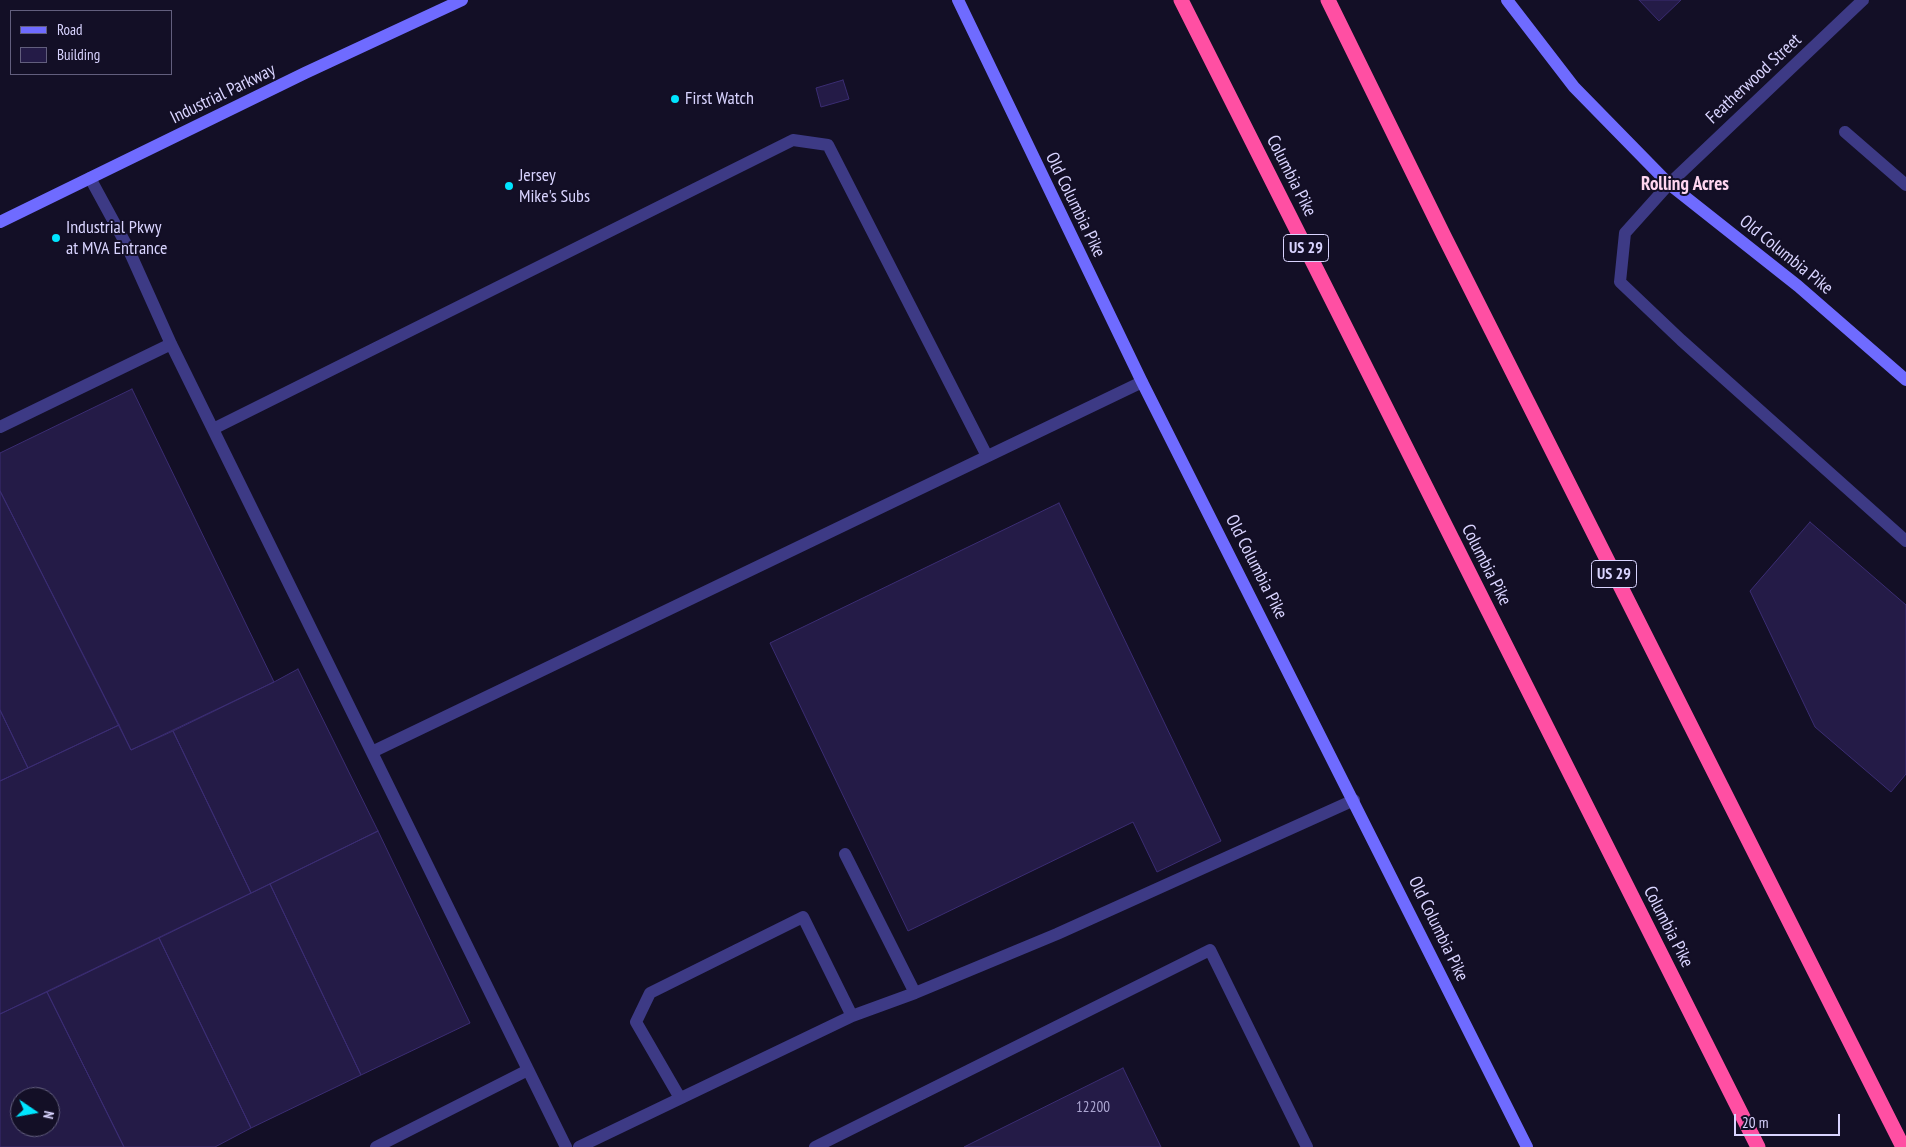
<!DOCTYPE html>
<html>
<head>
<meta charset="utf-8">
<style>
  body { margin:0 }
  #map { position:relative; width:1906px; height:1147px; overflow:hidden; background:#130f26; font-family:"PT Sans Narrow",sans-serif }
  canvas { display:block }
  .legend { position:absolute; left:10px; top:10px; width:162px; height:65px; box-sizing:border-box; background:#130f26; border:1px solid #625e7d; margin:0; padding:6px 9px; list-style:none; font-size:15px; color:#d9d4ff }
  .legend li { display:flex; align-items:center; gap:10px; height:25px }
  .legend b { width:25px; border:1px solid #625e7d }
  .north { position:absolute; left:10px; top:1087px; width:50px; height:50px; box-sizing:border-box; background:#130f26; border:1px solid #625e7d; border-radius:50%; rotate:102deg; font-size:14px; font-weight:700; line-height:20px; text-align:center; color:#d9d4ff }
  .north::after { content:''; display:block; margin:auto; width:18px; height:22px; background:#00e5ff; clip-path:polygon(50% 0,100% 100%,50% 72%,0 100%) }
  .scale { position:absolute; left:1734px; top:1114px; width:106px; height:22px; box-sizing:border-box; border:2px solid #d9d4ff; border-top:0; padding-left:6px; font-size:15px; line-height:18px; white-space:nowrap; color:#d9d4ff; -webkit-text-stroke:4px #130f26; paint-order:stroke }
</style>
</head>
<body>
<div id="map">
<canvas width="1906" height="1147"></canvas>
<ul class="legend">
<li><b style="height:6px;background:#6f6bff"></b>Road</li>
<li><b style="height:14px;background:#241b47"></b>Building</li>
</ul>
<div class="north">N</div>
<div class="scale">20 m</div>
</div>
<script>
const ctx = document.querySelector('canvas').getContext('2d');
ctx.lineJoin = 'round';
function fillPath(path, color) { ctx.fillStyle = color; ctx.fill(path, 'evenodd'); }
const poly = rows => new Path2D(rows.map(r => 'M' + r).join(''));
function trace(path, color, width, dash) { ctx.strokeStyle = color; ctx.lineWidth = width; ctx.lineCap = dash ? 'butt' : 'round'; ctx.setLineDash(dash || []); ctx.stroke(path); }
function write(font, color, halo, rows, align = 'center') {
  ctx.font = font + ' "PT Sans Narrow",sans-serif'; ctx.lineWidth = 4; ctx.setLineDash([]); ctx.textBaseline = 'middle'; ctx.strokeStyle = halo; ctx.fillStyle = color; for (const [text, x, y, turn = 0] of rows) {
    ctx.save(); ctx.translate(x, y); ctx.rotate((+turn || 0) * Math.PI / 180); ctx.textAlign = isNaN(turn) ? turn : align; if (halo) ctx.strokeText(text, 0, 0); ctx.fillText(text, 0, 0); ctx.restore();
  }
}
const building = poly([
  [1639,0,1681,0,1659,21,1639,0],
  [843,80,849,99,821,107,816,88,843,80],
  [132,389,274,682,131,750,0,491,0,453,132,389],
  [0,491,119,725,28,768,0,710,0,491],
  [1059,503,1221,841,1157,872,1133,822,908,931,770,643,1059,503],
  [1810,522,1906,605,1906,774,1891,792,1815,727,1750,591,1810,522],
  [298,669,378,831,251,893,173,731,274,682,298,669],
  [0,710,28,768,0,781,0,710],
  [119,725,131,750,173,731,251,893,0,1014,0,781,119,725],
  [378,831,470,1023,361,1075,270,884,378,831],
  [270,884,361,1075,251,1128,159,938,270,884],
  [159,938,251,1128,215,1147,124,1147,47,992,159,938],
  [47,992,124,1147,0,1147,0,1014,47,992],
  [20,1097,50,1097,50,1127,20,1127,20,1097],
  [1123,1068,1161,1147,964,1147,1123,1068]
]);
fillPath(building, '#241b47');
trace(building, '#3b2d73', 1);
trace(poly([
  [1845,132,1906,185],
  [90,178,127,246,171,344,566,1147],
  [1669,184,1625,233,1620,282,1681,340,1906,541],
  [0,427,171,344],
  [213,429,793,140,828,145,987,456],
  [372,752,1142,382],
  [845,854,915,993],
  [680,1098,636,1022,650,993,803,917,852,1016],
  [376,1147,528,1070],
  [579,1147,852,1016,915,993,1057,934,1354,800],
  [815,1147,1210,950,1307,1147]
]), '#3d3a85', 12);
trace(poly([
  [1669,184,1863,0]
]), '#3d3a85', 12);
trace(poly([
  [958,0,1142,382,1527,1147],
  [1507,0,1574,87,1669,184,1798,286,1906,380],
  [0,222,305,73,462,0]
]), '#6f6bff', 12);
trace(poly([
  [1181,0,1758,1147],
  [1328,0,1444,236,1903,1147]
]), '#ff4fa3', 15);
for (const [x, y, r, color] of [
  [675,99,5,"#00e5ff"],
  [509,186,5,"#00e5ff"],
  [56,238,5,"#00e5ff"]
]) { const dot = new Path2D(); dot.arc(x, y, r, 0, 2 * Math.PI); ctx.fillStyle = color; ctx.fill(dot); trace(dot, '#130f26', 2); }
write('15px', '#aca6d1', null, [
  ["12200",1093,1108]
]);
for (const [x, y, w] of [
  [1306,248,45],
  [1614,574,45]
]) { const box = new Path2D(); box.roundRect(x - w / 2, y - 13.5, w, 27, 4); ctx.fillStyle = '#130f26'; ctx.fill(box); trace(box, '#d9d4ff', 1); }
write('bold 16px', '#d9d4ff', null, [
  ["US 29",1306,248],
  ["US 29",1614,574]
]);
write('18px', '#d9d4ff', '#130f26', [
  ["Featherwood Street",1754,79,-43],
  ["Industrial Parkway",223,94,-26],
  ["Columbia Pike",1291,176,63],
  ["Old Columbia Pike",1075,205,64],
  ["Old Columbia Pike",1786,255,39],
  ["Columbia Pike",1486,565,63],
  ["Old Columbia Pike",1256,567,63],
  ["Columbia Pike",1668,927,63],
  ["Old Columbia Pike",1438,929,64]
]);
write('18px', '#d9d4ff', '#130f26', [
  ["First Watch",685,99],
  ["Jersey",519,176],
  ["Mike's Subs",519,197],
  ["Industrial Pkwy",66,228],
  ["at MVA Entrance",66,249]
], 'left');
write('bold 19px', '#ffd6f0', '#130f26', [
  ["Rolling Acres",1685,185]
]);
</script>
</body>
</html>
